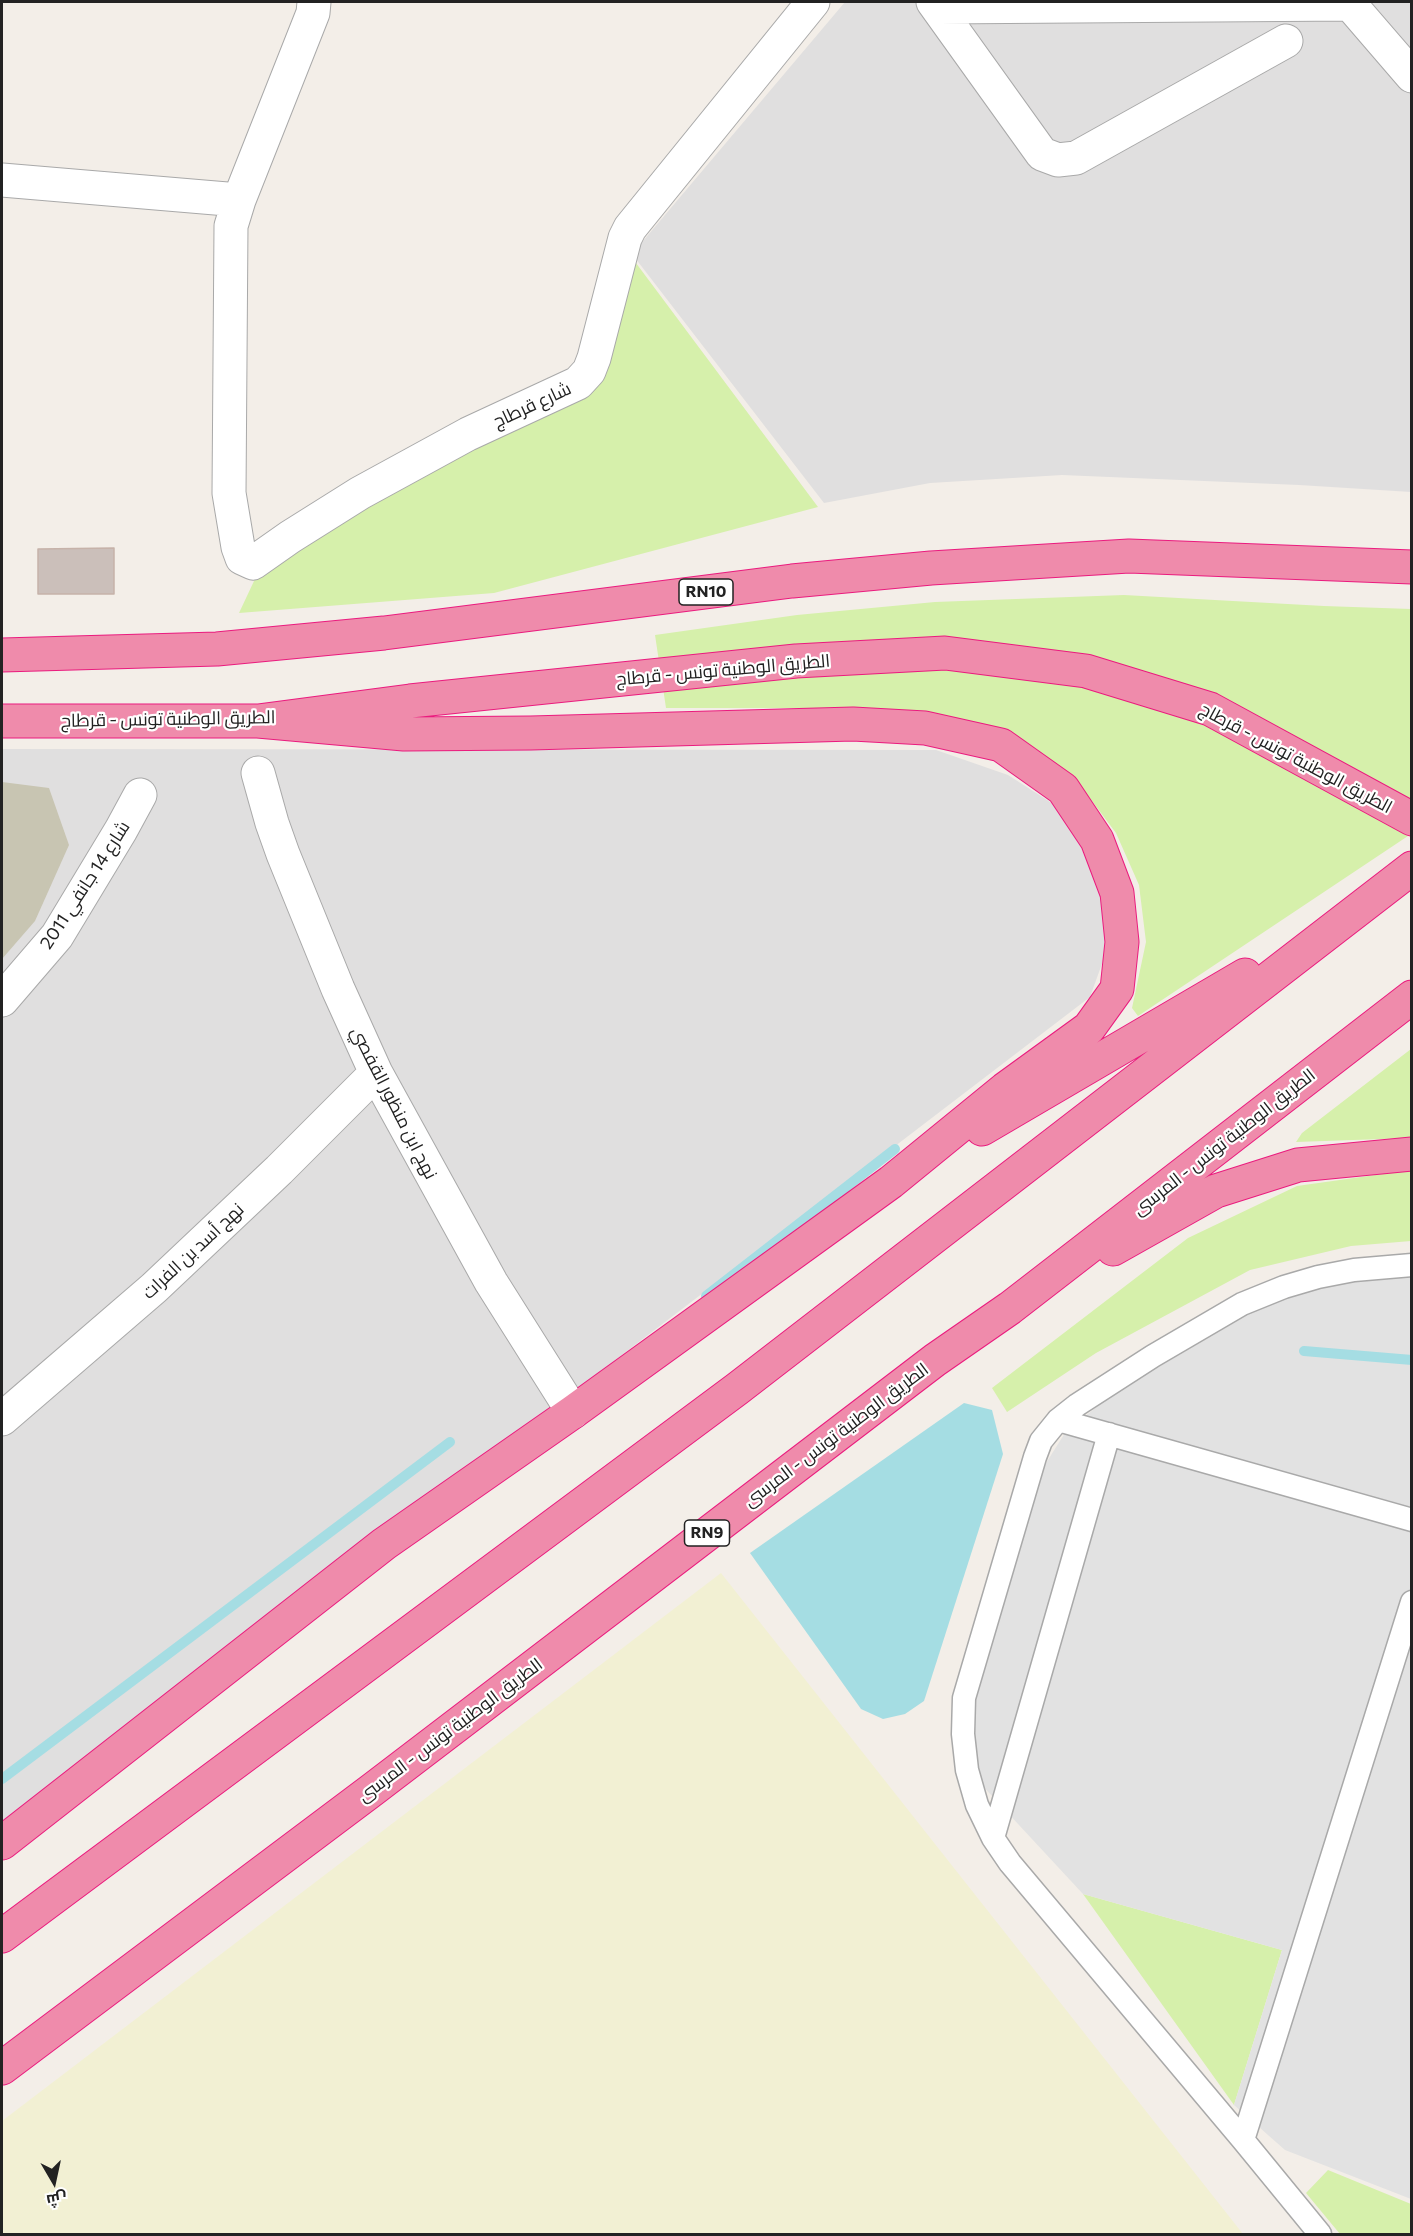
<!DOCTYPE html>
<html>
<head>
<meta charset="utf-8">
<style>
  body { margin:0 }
  #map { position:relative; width:1413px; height:2236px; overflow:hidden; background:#f3eee8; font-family:Commissioner,Cairo,sans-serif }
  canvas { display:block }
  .frame { position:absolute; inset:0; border:3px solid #222; pointer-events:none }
  .north { position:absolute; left:24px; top:2152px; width:60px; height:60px; -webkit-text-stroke:4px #fff; paint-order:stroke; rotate:171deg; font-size:16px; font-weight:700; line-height:24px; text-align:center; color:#222 }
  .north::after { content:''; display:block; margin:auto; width:21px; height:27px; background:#222; clip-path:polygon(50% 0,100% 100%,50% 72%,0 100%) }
</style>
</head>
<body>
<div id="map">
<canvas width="1413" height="2236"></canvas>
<div class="frame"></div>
<div class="north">ش</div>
</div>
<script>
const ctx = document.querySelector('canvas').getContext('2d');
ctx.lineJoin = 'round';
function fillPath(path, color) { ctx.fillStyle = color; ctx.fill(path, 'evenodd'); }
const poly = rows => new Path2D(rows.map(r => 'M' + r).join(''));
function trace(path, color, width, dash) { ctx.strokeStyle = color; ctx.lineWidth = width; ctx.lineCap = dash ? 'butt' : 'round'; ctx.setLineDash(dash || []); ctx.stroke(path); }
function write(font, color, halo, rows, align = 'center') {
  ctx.font = font + ' Commissioner,Cairo,sans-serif'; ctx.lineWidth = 4.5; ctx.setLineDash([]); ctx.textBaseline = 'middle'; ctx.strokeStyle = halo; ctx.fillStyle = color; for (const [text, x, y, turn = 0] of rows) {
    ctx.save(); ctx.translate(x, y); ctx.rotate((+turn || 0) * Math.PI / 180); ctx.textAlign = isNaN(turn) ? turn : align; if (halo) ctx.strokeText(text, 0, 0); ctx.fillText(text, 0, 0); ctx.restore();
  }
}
fillPath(poly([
  [845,2,1411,2,1411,492,1299,485,1062,475,930,483,824,503,632,254],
  [2,749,936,750,1008,775,1072,816,1106,890,1108,947,1090,997,2,1829]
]), '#e0dfdf');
fillPath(poly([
  [2,782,49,788,69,845,35,921,2,959]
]), '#c8c5b2');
fillPath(poly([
  [721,1573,1243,2234,2,2234,2,2121]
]), '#f2f0d3');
fillPath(poly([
  [633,259,818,507,494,593,239,613,270,547,568,392],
  [1124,595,1324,606,1411,609,1411,834,1138,1016,1132,1008,1146,942,1139,885,1116,833,1074,777,1006,734,927,711,853,708,666,708,655,635,797,615,935,602],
  [1411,1049,1411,1138,1296,1142,1302,1133],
  [1411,1170,1411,1241,1351,1246,1250,1270,1096,1353,1007,1412,992,1388,1188,1238,1297,1186],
  [1083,1894,1282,1950,1234,2105],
  [1328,2170,1411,2204,1411,2234,1340,2234,1306,2193]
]), '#d6f0ab');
fillPath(poly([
  [1411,1272,1411,2199,1285,2150,1234,2105,1282,1950,1083,1894,967,1769,967,1725,1041,1471,1065,1433,1112,1394,1259,1308,1340,1281]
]), '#e2e2e2');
fillPath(poly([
  [964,1403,992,1410,1003,1454,924,1701,905,1714,883,1719,861,1709,750,1553]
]), '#a5dde3');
trace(poly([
  [706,1296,895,1149],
  [1304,1351,1412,1360],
  [2,1779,450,1442]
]), '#a5dde3', 10);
const building = poly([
  [114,548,114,594,38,594,38,549,114,548]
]);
fillPath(building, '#cbbfba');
trace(building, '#c6b2a9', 1.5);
const lane = poly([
  [1058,1420,1412,1520],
  [993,1838,1109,1434],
  [1243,2140,1412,1602],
  [1320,2234,1243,2140,1010,1863,993,1838,977,1805,967,1770,963,1734,964,1698,1035,1457,1041,1441,1058,1420,1077,1405,1153,1356,1242,1304,1284,1287,1318,1277,1354,1270,1412,1265]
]);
const street = poly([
  [933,2,1042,154,1058,160,1076,158,1286,41],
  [1350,4,1412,76],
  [939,7,1350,4,1353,2],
  [2,180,239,200,231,226,229,493,238,547,242,558,253,563,290,537,360,493,468,434,578,383,589,371,594,358,625,238,630,228,813,2],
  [239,200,313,13,314,2],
  [258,773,272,823,283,854,338,989,376,1073,491,1282,573,1412],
  [2,1000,57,936,121,830,140,795],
  [2,1419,154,1288,279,1170,376,1073]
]);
const highway = poly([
  [2,655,217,649,384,633,792,581,931,568,1129,556,1412,567],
  [2,721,258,721,410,701,796,661,945,653,1086,671,1210,709,1412,819],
  [982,1129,1245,975],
  [1113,1249,1216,1191,1298,1165,1412,1154],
  [2,1843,384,1544,573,1412,891,1182,1005,1089,1089,1028,1117,989,1122,942,1117,893,1097,840,1063,789,1001,745,925,728,853,724,531,733,404,734,258,721],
  [2,1936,737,1389,1412,868],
  [2,2068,372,1790,935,1360,1010,1308,1412,997]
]);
trace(lane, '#a9a9a9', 25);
trace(street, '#a9a9a9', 35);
trace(highway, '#ea1b7e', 35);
trace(lane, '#fff', 22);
trace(street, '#fff', 33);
trace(highway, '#ef8bab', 33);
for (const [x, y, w] of [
  [706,592,54],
  [707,1533,45]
]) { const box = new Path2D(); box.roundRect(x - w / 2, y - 13, w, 26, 4.5); ctx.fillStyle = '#fff'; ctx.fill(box); trace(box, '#222', 1.5); }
write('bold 16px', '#222', null, [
  ["RN10",706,592],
  ["RN9",707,1533]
]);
write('18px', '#222', '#fff', [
  ["شارع قرطاج",532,405,-25],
  ["الطريق الوطنية تونس - قرطاج",723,670,-5],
  ["الطريق الوطنية تونس - قرطاج",168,719,-1],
  ["الطريق الوطنية تونس - قرطاج",1296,758,28],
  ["شارع 14 جانفي 2011",85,885,-57],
  ["نهج ابن منظور القفصي",394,1103,63],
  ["الطريق الوطنية تونس - المرسى",1224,1142,-38],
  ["نهج أسد بن الفرات",193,1251,-43],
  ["الطريق الوطنية تونس - المرسى",836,1435,-37],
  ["الطريق الوطنية تونس - المرسى",450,1730,-37]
]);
</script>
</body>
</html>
